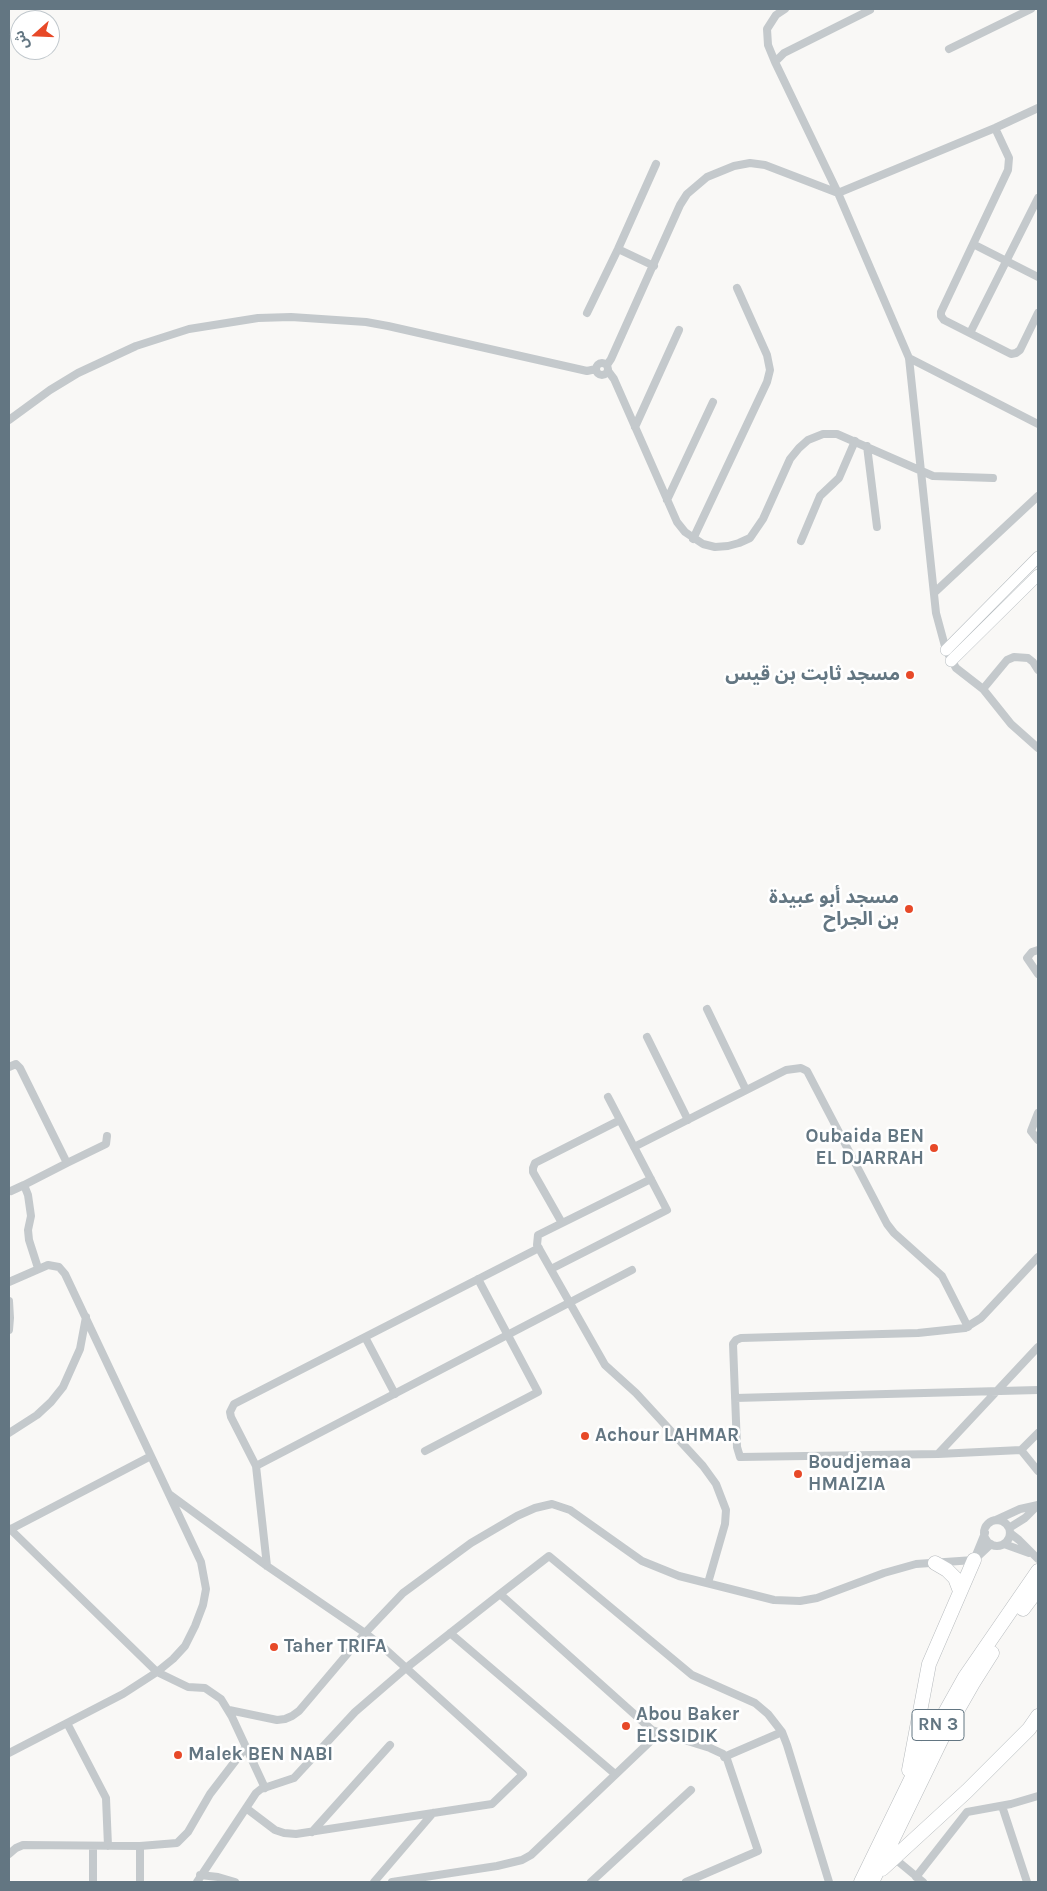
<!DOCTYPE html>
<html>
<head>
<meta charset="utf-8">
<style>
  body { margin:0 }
  #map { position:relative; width:1047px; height:1891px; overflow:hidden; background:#f9f8f6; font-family:Karla,"Noto Sans Arabic",sans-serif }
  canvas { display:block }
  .frame { position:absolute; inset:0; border:10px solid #637682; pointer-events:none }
  .north { position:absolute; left:10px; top:10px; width:50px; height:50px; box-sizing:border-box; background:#fff; border:1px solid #c1c8cd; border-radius:50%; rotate:250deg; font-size:14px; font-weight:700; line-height:20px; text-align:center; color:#637682 }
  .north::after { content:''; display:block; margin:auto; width:18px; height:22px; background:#e74928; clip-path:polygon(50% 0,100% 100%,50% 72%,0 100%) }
</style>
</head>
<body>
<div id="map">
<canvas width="1047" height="1891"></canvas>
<div class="frame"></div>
<div class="north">ش</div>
</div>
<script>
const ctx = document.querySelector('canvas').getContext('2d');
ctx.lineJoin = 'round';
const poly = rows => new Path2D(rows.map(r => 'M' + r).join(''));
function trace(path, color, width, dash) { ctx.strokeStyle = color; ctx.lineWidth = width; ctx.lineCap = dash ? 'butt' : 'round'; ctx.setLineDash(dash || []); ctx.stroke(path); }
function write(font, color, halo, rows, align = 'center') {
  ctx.font = font + ' Karla,"Noto Sans Arabic",sans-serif'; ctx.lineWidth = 5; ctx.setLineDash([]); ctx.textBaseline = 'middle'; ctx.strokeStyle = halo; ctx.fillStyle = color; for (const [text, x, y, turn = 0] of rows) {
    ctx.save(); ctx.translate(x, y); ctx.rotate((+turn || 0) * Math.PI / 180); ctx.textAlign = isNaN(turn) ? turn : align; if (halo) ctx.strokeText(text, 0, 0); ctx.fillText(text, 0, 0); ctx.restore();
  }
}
const secondary = poly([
  [946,650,1038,557],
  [951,661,1038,575]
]);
const highway = poly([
  [935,1563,947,1570,955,1578,960,1591],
  [1023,1609,1038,1589],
  [909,1770,929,1664,974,1560],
  [882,1869,967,1791,1029,1729,1038,1716],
  [861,1882,932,1736,965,1677,1038,1571],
  [872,1882,945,1732,973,1683,992,1653]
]);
trace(secondary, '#b8bec2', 12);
trace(highway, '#b7bbbe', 15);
trace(poly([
  [870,10,784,53,775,62,838,193,909,358,936,613,946,650,956,668,983,689,1011,724,1038,748],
  [949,49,1031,9],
  [775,62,768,45,767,29,776,15,785,9],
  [995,128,1009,158,1008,170,941,312,941,316,944,320,1011,354,1016,353,1020,350,1038,313],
  [973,244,1038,277],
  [618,249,654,266],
  [587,313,618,249,656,164],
  [970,333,1038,198],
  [909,358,1038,424],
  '596 369a6 6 0 1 1 12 0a6 6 0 1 1-12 0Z',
  [607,365,611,359,680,205,687,194,707,177,734,166,750,163,765,165,838,193,995,128,1038,108],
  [608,371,614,379,677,522,685,532,703,544,715,547,728,546,739,543,750,538,763,519,790,459,799,448,808,440,823,434,837,434,933,476,993,478],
  [9,420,50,390,78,373,136,346,189,329,258,318,291,317,366,322,388,326,587,371,596,369],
  [635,427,679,330],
  [867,446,877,527],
  [667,500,713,402],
  [693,539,767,382,770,370,767,355,737,288],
  [801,541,820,496,839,478,855,441],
  [935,592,1038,496],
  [983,689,1007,660,1014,657,1028,658,1033,662,1038,670],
  [1038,950,1032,952,1027,958,1038,974],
  [707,1009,746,1090],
  [647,1037,688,1120],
  [9,1067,16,1064,20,1068,67,1163,24,1185,28,1195,31,1216,28,1230,29,1240,38,1268],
  [1038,1113,1031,1131,1038,1140],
  [634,1147,786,1070,801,1068,807,1071,887,1224,894,1233,942,1276,968,1327],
  [67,1163,106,1144,107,1136],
  [651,1179,538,1235,537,1245,605,1365,636,1393,703,1466,716,1484,726,1510,725,1524,708,1583],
  [11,1191,24,1185],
  [562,1223,533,1172,533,1168,535,1163,620,1120],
  [539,1248,234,1404,230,1412,231,1417,256,1466,632,1270],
  [551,1269,667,1210,608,1097],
  [9,1282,48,1265,59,1267,65,1274,201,1562,206,1589,203,1605,195,1626,185,1646,173,1659,157,1672,123,1694,9,1753],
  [9,1301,10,1318,9,1330],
  [365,1337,395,1394],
  [1038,1347,938,1454,1021,1450,1038,1433],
  [735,1398,1038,1390],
  [9,1433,37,1415,51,1402,63,1387,80,1349,86,1317],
  [1021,1450,1038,1471],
  [425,1451,538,1392,478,1279],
  [938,1454,740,1457,737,1447,733,1344,736,1340,741,1338,918,1333,965,1328,981,1318,1038,1257],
  [256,1466,267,1566],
  [169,1494,267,1566,365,1633,299,1711,292,1716,285,1719,277,1720,229,1710],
  [996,1520,1020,1509,1038,1505],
  '984 1533a13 13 0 1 1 26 0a13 13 0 1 1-26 0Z',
  [1009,1528,1025,1518,1038,1505],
  [10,1529,157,1672,188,1687,205,1688,221,1699,232,1717,265,1788],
  [9,1530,151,1456],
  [985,1533,974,1560,991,1544],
  [1010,1533,1019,1540,1038,1559],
  [1004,1544,1029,1553],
  [450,1633,615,1774],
  [67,1723,106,1798,108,1846],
  [724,1757,782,1732],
  [1002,1806,1027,1882],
  [246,1808,275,1830,284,1833,296,1834,492,1804,523,1774,384,1648,365,1633,403,1593,471,1543,517,1516,535,1508,552,1504,570,1510,642,1561,679,1576,774,1600,800,1601,817,1598,884,1573,916,1564,974,1560],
  [312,1832,390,1745],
  [140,1846,177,1843,188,1832,210,1794,246,1747],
  [9,1854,16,1848,23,1845,140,1846,140,1882],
  [894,1858,923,1882],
  [200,1875,218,1877,235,1882],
  [916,1877,967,1812,1011,1804,1038,1796],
  [93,1882,93,1846],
  [197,1882,256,1793,261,1789,294,1778,355,1712,406,1668,500,1594],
  [374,1882,433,1813],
  [392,1882,497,1866,522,1860,531,1855,659,1733],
  [591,1882,691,1790],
  [686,1882,758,1851,727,1759,723,1754,710,1748,652,1730,500,1594,549,1556,692,1675,755,1703,768,1714,782,1732,787,1745,829,1882]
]), '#c4c9cc', 8);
trace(secondary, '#fff', 11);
trace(highway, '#fff', 14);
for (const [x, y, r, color] of [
  [910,675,5,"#e74928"],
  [909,909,5,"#e74928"],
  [934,1148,5,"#e74928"],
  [585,1436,5,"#e74928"],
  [798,1474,5,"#e74928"],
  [274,1647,5,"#e74928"],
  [626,1726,5,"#e74928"],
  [178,1755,5,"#e74928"]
]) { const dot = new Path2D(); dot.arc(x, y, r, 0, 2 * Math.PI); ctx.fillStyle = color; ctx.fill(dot); trace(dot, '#fff', 2); }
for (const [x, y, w] of [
  [938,1725,52]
]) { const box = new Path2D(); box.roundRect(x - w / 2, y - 15.5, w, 31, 4); ctx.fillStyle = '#fff'; ctx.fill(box); trace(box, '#637682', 1); }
write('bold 18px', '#637682', null, [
  ["RN 3",938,1725]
]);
write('bold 19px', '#637682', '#fff', [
  ["مسجد ثابت بن قيس",900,675,"right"],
  ["مسجد أبو عبيدة",899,898,"right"],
  ["بن الجراح",899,920,"right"],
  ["Oubaida BEN",924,1137,"right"],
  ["EL DJARRAH",924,1159,"right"],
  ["Achour LAHMAR",595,1436],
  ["Boudjemaa",808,1463],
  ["HMAIZIA",808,1485],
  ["Taher TRIFA",284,1647],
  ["Abou Baker",636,1715],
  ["ELSSIDIK",636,1737],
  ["Malek BEN NABI",188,1755]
], 'left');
</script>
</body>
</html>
